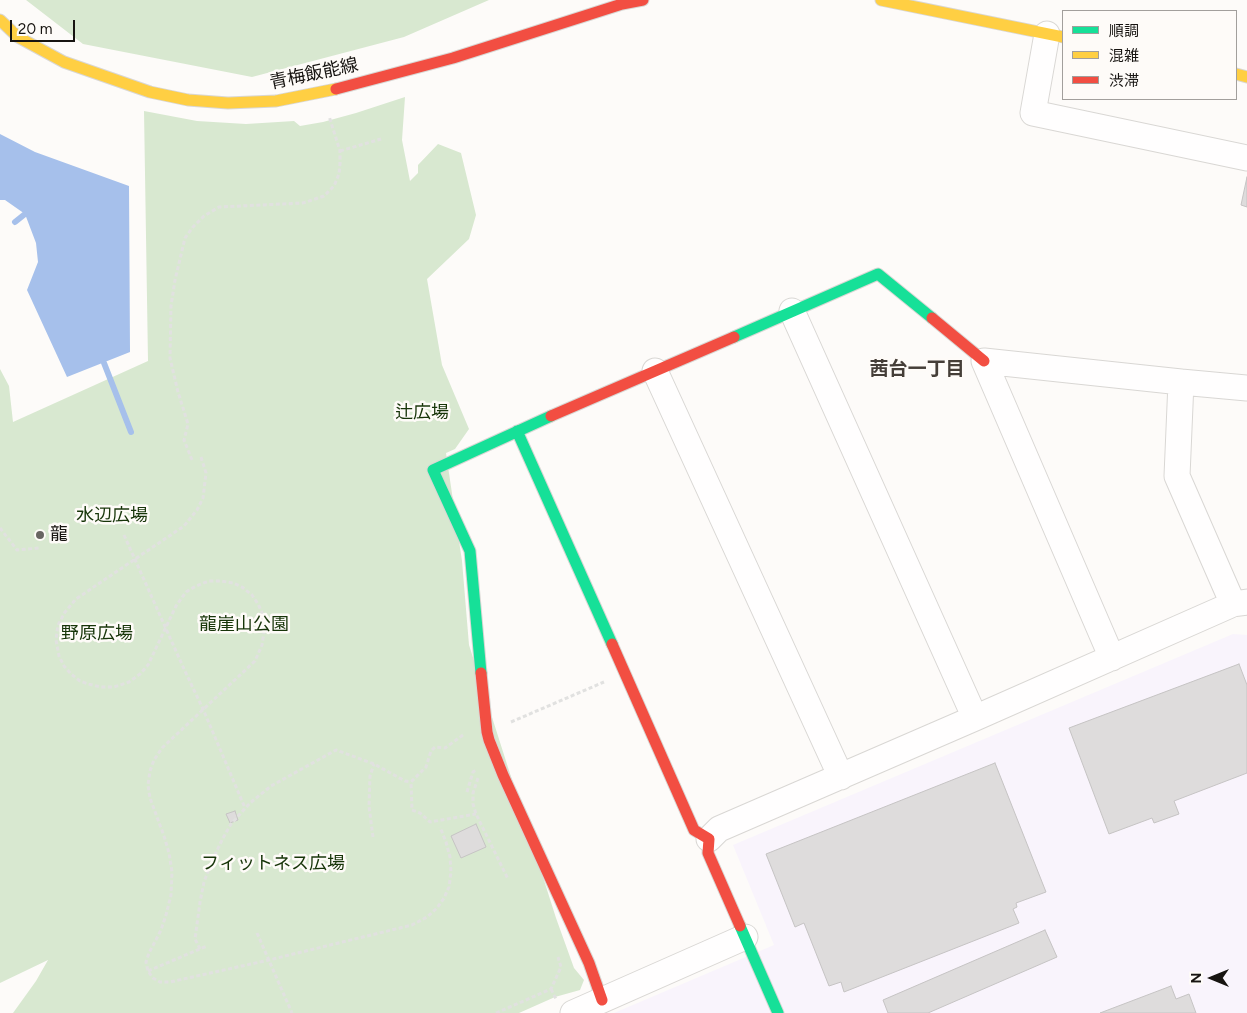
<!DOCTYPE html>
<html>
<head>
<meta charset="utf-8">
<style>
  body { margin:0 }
  #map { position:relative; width:1247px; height:1013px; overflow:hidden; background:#fdfbf9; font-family:Figtree,"Noto Sans JP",sans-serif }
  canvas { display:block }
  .legend { position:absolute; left:1062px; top:10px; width:175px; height:90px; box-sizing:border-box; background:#fefbf8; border:1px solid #a29f9c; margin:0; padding:6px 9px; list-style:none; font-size:15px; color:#171411 }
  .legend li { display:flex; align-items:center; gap:10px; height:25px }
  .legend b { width:25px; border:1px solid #a29f9c }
  .north { position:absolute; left:1187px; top:953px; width:50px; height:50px; -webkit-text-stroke:4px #fefbf8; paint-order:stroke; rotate:270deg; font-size:14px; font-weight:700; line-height:20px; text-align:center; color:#171411 }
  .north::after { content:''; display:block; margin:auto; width:18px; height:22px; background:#171411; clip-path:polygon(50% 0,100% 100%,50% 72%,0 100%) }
  .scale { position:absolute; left:10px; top:20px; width:65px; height:22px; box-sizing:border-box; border:2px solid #171411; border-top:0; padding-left:6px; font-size:15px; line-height:18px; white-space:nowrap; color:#171411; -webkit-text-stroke:4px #fefbf8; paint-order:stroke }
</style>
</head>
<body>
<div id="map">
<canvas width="1247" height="1013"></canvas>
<ul class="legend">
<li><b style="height:6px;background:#16e098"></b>順調</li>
<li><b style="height:6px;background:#ffcf43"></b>混雑</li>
<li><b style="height:6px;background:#f24e42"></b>渋滞</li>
</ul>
<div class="north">N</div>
<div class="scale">20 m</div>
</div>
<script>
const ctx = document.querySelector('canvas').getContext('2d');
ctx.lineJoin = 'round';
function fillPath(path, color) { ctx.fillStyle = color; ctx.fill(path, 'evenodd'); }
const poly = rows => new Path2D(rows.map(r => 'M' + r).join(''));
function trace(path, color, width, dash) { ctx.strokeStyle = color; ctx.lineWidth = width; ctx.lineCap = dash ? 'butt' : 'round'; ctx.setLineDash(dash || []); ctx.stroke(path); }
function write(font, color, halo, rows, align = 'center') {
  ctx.font = font + ' Figtree,"Noto Sans JP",sans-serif'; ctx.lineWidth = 5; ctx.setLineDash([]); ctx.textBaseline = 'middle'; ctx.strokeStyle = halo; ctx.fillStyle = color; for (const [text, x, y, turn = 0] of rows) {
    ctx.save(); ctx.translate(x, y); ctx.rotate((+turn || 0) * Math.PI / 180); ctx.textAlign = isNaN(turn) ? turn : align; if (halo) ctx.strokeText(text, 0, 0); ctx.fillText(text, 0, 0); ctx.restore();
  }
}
fillPath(poly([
  [1233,634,1247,635,1247,1013,614,1013,774,945,733,845]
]), '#f9f4fc');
fillPath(poly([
  [26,0,489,0,404,37,252,77,83,44],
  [405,97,402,140,410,181,418,173,418,165,438,144,461,153,476,215,469,239,427,279,442,365,469,429,455,449,446,453,462,561,469,645,556,918,574,968,584,980,580,990,555,997,519,1013,13,1013,36,981,48,960,0,983,0,369,9,386,13,422,148,361,144,111,197,121,246,124,294,121,300,126,323,122,356,113]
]), '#d8e8d0');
fillPath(poly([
  [0,134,35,152,129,186,130,352,67,377,27,290,38,262,36,243,25,214,5,200,0,200]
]), '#a6c0eb');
trace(poly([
  [15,222,25,214],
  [104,363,131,432]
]), '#a6c0eb', 6);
const building = poly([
  [1247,177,1247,207,1241,205,1247,177],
  [1239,664,1247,685,1247,773,1174,801,1179,814,1154,823,1152,818,1109,834,1069,728,1239,664],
  [995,763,1046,892,1016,903,1017,907,1013,909,1019,923,844,992,841,982,829,986,804,923,795,927,766,854,995,763],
  [235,811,238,820,230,823,226,814,235,811],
  [476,824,486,847,461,858,451,836,476,824],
  [1045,930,1057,957,928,1013,888,1013,883,1000,1045,930],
  [1171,986,1176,999,1189,994,1196,1013,1100,1013,1171,986]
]);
fillPath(building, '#dedcdc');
trace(building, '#c6c4c4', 1);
const street = poly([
  [1047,34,1033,113,1247,158],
  [792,311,975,718],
  [655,371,841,777],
  [1233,604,1177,476,1181,382,1247,388],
  [1112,658,984,361,1181,382],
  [709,839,719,829,975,718,1233,604,1247,602],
  [573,1013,745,937]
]);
const fast = poly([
  [734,337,878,274,932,318],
  [517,431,612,644],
  [481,673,470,551,433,470,551,416],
  [740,926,778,1013]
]);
const slow = poly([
  [881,0,1063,37],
  [0,20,18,37,64,62,150,92,188,100,228,103,276,101,336,89],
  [1236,74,1247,77]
]);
const jam = poly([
  [336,89,453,58,622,4,643,0],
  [932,318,984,361],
  [551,416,734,337],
  [612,644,694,830,709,839,708,853,740,926],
  [481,673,487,732,489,740,503,775,589,963,602,1000]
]);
trace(street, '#d9d7d4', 27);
trace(fast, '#d9d7d4', 13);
trace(slow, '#d9d7d4', 13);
trace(jam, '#d9d7d4', 13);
trace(poly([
  [340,151,381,139],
  [201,457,206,473,203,498,197,510,184,526,76,599,65,612,58,625,56,640,59,656,64,666,71,674,80,681,88,684,101,687,114,687,129,682,140,674,148,665,176,606,186,592,196,586,209,581,221,581,233,583,242,587,252,595,258,604,263,615,264,632,262,645,255,661,162,748,154,760,150,771,148,785,150,798,164,836,169,853,172,872,171,895,166,915,161,930,149,953,146,962,148,971,153,978,160,982,170,982,269,960,412,925,427,917,437,908,444,898,449,887,451,872,450,857,446,842,440,827],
  [192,460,184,440,188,424,178,392,170,358,171,306,175,280,185,238,193,227,204,216,219,207,303,203,324,196,334,186,339,174,340,164,340,151,329,116],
  [0,528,17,550,39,548],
  [124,535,184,669,203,709,245,808],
  [511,722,604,682],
  [463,735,445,748,435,747,431,751,426,767,411,782,412,810,420,813,430,822,476,814],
  [478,778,473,793,473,804,476,814,508,879],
  [467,792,473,772,476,770],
  [373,837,369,806,370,776,374,764],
  [257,933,292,1013],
  [200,949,195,939,200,902,204,882,212,861,223,838,231,824,250,803,271,786,336,750,374,764,405,781,411,782],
  [148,971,195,951,207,946],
  [551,989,556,999],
  [496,1013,551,989,561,967,558,957]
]), '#e1e1e0', 3, [4, 2.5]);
trace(street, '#fffefe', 25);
trace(fast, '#16e098', 11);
trace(slow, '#ffcf43', 11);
trace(jam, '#f24e42', 11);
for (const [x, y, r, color] of [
  [40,535,5,"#686562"]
]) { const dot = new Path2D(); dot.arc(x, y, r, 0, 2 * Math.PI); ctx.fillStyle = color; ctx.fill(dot); trace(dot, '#fefbf8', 2); }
write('18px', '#171411', '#fefbf8', [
  ["青梅飯能線",314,74,-12]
]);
write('18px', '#173509', '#fefbf8', [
  ["辻広場",422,413],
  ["水辺広場",112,516],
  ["龍崖山公園",244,625],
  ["野原広場",97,634],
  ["フィットネス広場",273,864]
]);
write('18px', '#171411', '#fefbf8', [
  ["龍",50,535]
], 'left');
write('bold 19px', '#453e38', '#fefbf8', [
  ["茜台一丁目",917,369]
]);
</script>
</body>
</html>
